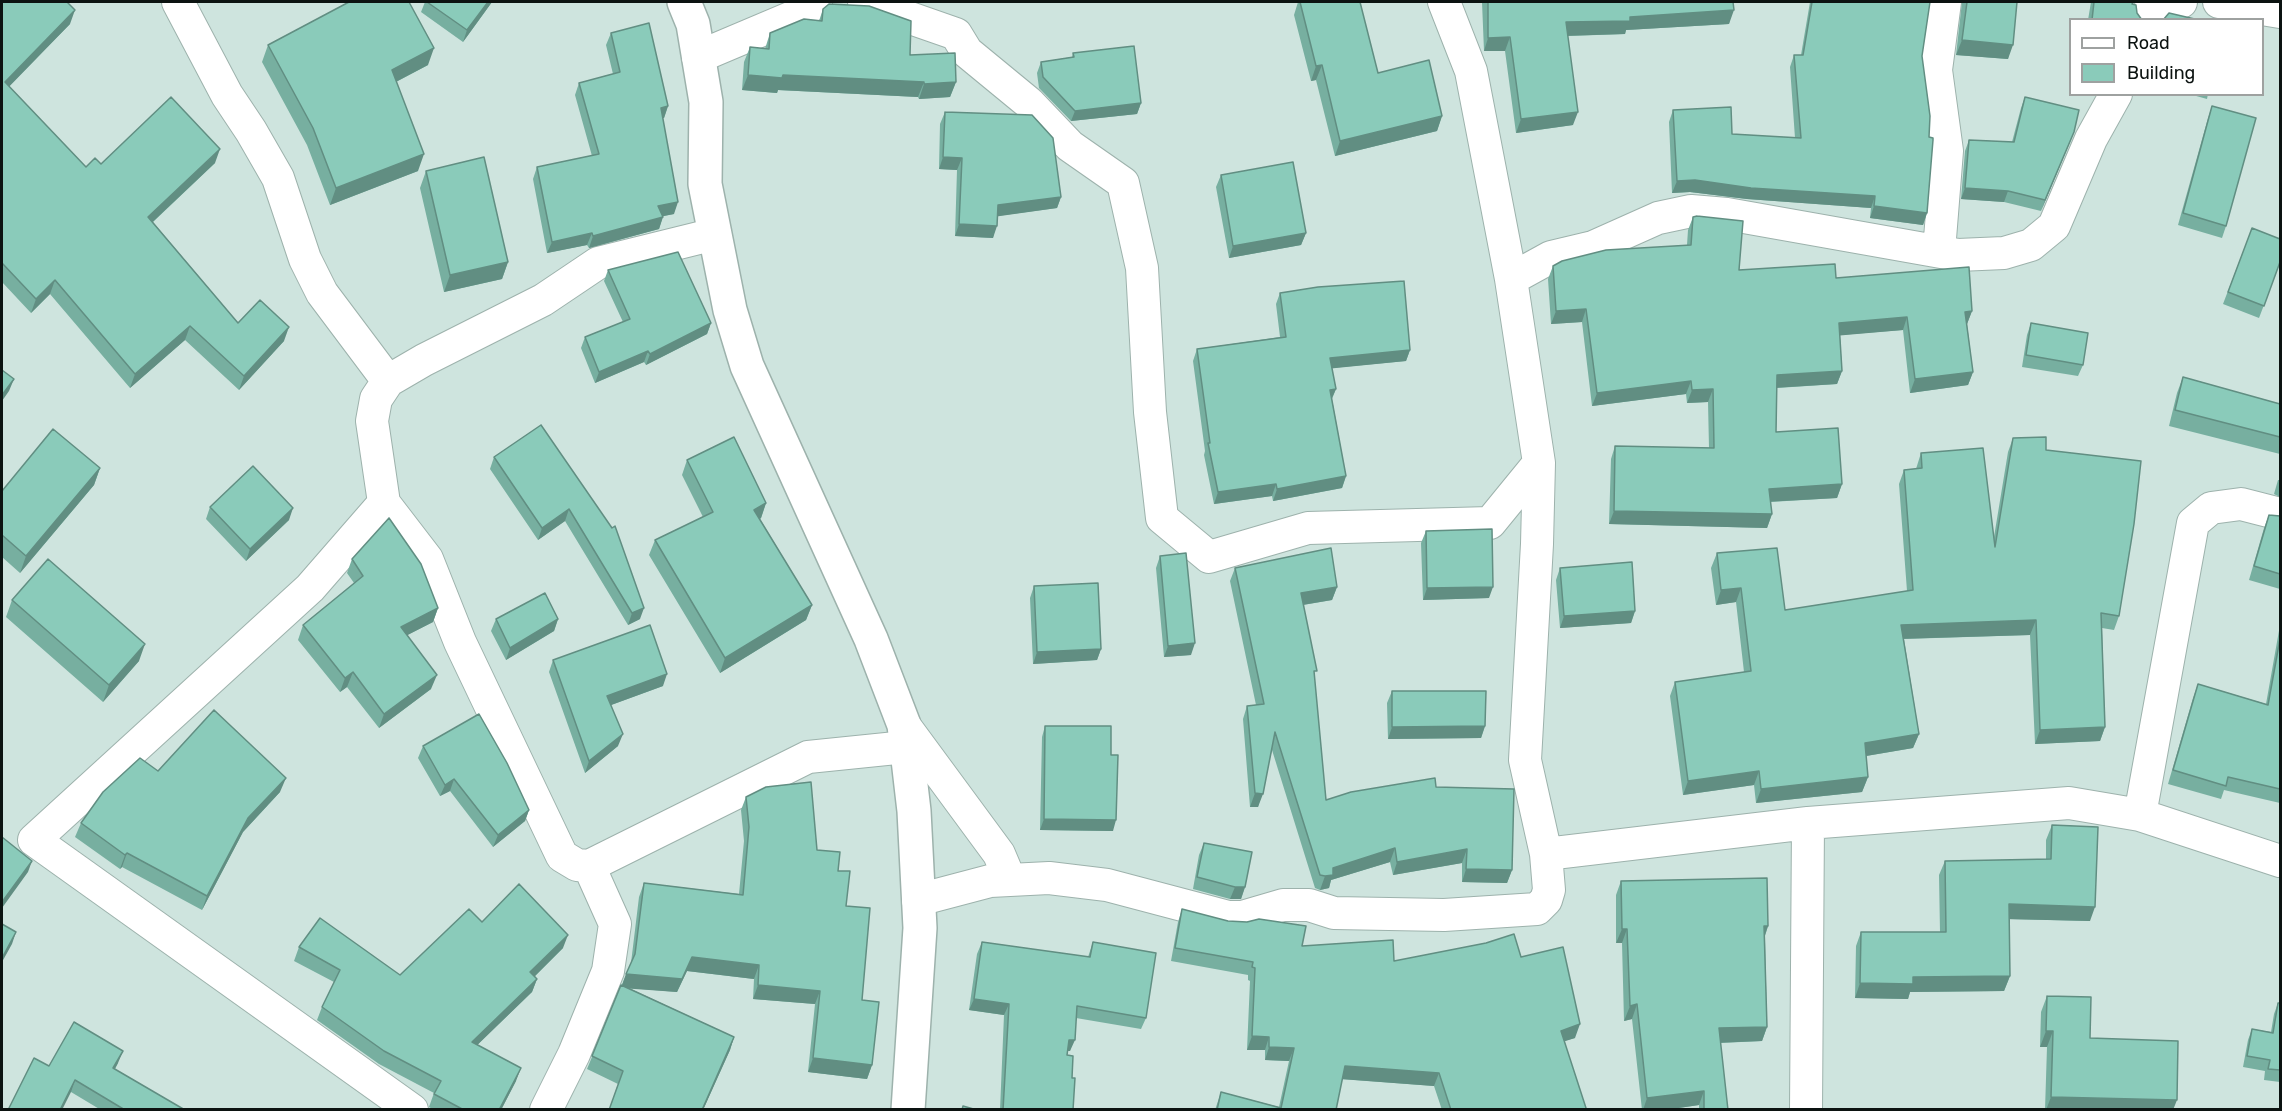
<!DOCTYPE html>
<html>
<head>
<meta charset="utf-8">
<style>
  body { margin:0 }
  #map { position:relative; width:2282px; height:1111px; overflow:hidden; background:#cee4de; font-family:Rubik,sans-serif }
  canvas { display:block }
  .frame { position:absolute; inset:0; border:3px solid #0c1311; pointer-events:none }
  .legend { position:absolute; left:2069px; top:18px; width:195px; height:78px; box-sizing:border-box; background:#fff; border:2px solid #9ea1a0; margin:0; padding:8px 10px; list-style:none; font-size:18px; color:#0c1311 }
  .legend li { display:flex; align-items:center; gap:12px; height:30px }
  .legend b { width:30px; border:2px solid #9ea1a0 }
</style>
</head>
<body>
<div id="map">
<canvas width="2282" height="1111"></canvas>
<div class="frame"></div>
<ul class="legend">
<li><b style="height:8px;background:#fff"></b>Road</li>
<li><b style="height:16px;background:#8acbba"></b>Building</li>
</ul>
</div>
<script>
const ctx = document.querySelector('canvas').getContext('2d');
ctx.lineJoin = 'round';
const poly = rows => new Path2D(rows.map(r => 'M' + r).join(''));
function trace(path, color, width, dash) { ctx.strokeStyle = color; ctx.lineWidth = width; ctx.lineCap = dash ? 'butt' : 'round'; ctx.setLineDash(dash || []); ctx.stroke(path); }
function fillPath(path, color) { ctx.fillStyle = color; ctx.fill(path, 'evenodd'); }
const minor = poly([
  [178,2,227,95,251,131,278,178,305,259,322,293,388,381],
  [864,2,956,34,967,52,1029,103,1070,146,1123,183,1142,268,1150,412,1162,518,1209,557,1308,528,1490,523,1539,463],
  [2219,2,2280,12],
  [2148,20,2149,12,2181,2],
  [698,57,802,13,816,2],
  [715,234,598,263,543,300,424,360,388,381,376,399,372,421,384,503,427,559,460,642,562,856,577,865,589,866,808,757,906,747],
  [1939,251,1947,151,1936,70,1945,2],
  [1511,279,1551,257,1593,247,1658,218,1691,211,1727,214,1958,255,2004,253,2031,245,2054,226,2091,139,2116,94],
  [384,503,310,588,34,840,412,1110],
  [904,725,999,854,1010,880],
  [2140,815,2193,523,2211,508,2241,504,2280,514],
  [1546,854,1808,823,2069,803,2140,815,2280,861],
  [918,900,990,881,1049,878,1107,885,1228,917,1242,917,1283,905,1309,905,1334,913,1444,915,1537,909,1546,900,1549,890,1546,854,1525,760,1537,544,1539,463,1511,279,1471,71,1444,2],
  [546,1110,574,1054,608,971,615,924,589,866],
  [1806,1110,1808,823]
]);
const tertiary = poly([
  [684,2,693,24,706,102,705,184,730,310,747,366,871,639,904,725,914,811,920,928,908,1110]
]);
trace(minor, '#9db2ac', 34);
trace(tertiary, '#9db2ac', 36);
trace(minor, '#fff', 32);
trace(tertiary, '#fff', 33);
fillPath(poly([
  [2,2,70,24,9,86,86,167,101,164,215,163,153,222,238,323,284,341,239,390,185,340,130,388,50,294,31,313,2,282],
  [425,2,492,2,463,42,421,12],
  [1298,2,1360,2,1378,73,1442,116,1437,131,1335,156,1316,80,1311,81,1294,15],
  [1482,2,1733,2,1729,24,1626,30,1625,34,1568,36,1573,125,1516,133,1505,51,1484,51],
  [1810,2,1930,2,1922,56,1929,137,1927,213,1923,225,1870,218,1871,208,1747,199,1690,192,1672,193,1669,122,1673,110,1732,134,1795,138,1790,67,1794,55,1801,55],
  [1962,2,2017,2,2008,59,1956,55],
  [2091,2,2133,2,2132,4,2137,13,2142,20,2088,20],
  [823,9,910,55,956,82,950,97,919,99,918,97,778,90,777,93,742,90,744,62,750,47,765,49,770,33,819,21],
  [611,33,668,106,664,118,663,118,674,214,663,216,659,229,589,248,587,245,547,253,533,179,537,167,592,156,575,95,579,83,613,74,606,45],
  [268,45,428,65,396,82,418,171,330,205,307,145,262,62],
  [1073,53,1141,103,1137,114,1071,121,1039,88,1037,73,1041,62,1072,57],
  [2189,94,2208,94,2207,99],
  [2025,97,2074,132,2041,211,2004,202,1961,199,1965,151,1969,140,2012,142,2021,108],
  [2212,106,2226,226,2222,238,2178,225,2208,118],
  [945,112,1061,197,1057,208,997,216,993,238,955,236,957,170,939,169,940,124],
  [426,171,508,262,502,279,444,292,420,188],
  [1221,175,1306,233,1301,245,1229,258,1216,187],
  [1693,217,1739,270,1836,278,1972,311,1967,324,1973,372,1968,385,1910,393,1903,330,1840,335,1842,371,1837,384,1777,388,1776,432,1842,484,1837,498,1770,502,1772,514,1767,528,1609,524,1611,459,1615,446,1709,448,1708,402,1687,403,1686,394,1592,406,1582,322,1551,324,1548,279,1553,266,1687,245,1688,230],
  [2252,228,2280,263,2259,318,2223,304],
  [608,270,711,323,707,334,646,365,644,362,595,383,581,348,585,337,623,322,604,281],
  [1280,293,1410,350,1406,361,1332,368,1336,389,1332,399,1346,476,1342,488,1273,501,1272,496,1214,504,1204,455,1205,451,1193,361,1197,349,1280,337,1276,304],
  [2031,323,2083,365,2078,376,2022,367,2027,335],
  [2183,377,2280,404,2280,454,2169,426,2177,393],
  [541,425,640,619,628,625,565,521,538,540,490,469,494,457],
  [2013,438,2046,450,2119,616,2114,630,2102,628,2105,727,2100,741,2035,744,2030,635,1904,639,1919,734,1913,748,1866,756,1868,777,1862,792,1756,803,1754,785,1683,795,1670,696,1675,682,1744,672,1736,602,1716,605,1711,568,1717,553,1785,610,1907,591,1899,484,1904,470,1916,469,1921,453,1994,537,2008,452],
  [687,460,766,503,761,518,760,519,812,605,806,620,720,673,649,555,655,540,703,517,682,475],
  [100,468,94,485,20,573,2,557,2,491],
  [2278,480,2280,480,2280,497,2274,494],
  [210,507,289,520,246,561,206,519],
  [2269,515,2280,516,2280,589,2249,580,2264,528],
  [1426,531,1489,598,1423,600,1421,543],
  [1160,556,1191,655,1164,657,1156,568],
  [352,559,438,608,433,622,407,635,431,689,379,728,347,687,340,692,298,640,303,625,354,583,347,573],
  [1235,568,1337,587,1332,600,1303,605,1314,678,1326,800,1436,787,1512,870,1507,883,1462,882,1462,863,1393,875,1390,862,1331,880,1329,888,1320,890,1315,888,1272,750,1258,807,1250,807,1243,719,1247,706,1256,705,1230,581],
  [1560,568,1635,611,1631,623,1560,628,1556,580],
  [1034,586,1101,649,1097,660,1033,664,1030,598],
  [12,600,139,661,103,702,6,617],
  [496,619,558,619,554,631,506,660,491,631],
  [2280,625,2280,803,2224,790,2221,799,2168,784,2193,698,2198,684,2266,704],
  [553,660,663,686,611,705,618,746,585,773,549,672],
  [1392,691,1485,726,1481,738,1388,739,1387,703],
  [1045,726,1111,755,1113,831,1040,830,1042,737],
  [423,746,529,810,525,821,493,847,450,791,440,796,418,758],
  [158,771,280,792,243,832,202,910,122,867,120,869,75,837,81,823],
  [746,797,817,850,838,871,846,906,862,1000,872,1065,867,1079,808,1072,815,1004,753,999,754,979,687,971,677,992,629,988,734,1037,730,1050,703,1110,609,1110,618,1084,587,1069,631,963,639,897,644,883,739,894,744,841,741,810],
  [2052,825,2090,921,2009,919,2010,976,2004,991,1910,992,1908,999,1855,998,1856,946,1861,932,1940,932,1939,875,1945,861,2046,859,2046,840],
  [1204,843,1245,887,1241,899,1230,899,1193,889,1199,855],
  [1621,881,1768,926,1765,936,1767,1027,1762,1041,1720,1043,1728,1110,1699,1110,1699,1105,1665,1110,1642,1110,1632,1019,1624,1021,1622,943,1616,943,1616,895],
  [1182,909,1302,946,1394,961,1521,957,1575,1038,1564,1041,1586,1110,1442,1110,1434,1086,1342,1079,1336,1110,1215,1110,1221,1092,1279,1107,1289,1061,1265,1060,1265,1050,1247,1050,1250,981,1248,980,1248,975,1171,961,1178,922],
  [482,922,563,948,535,976,537,979,532,992,477,1045,516,1081,501,1110,434,1110,429,1107,434,1093,379,1064,317,1020,322,1007,334,982,294,961,299,947,400,975],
  [982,942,1088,957,1093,942,1146,1018,1141,1029,1076,1018,1070,1051,1068,1051,1067,1055,1072,1078,1073,1110,1000,1110,1004,1015,969,1010,977,954],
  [2047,996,2090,1038,2173,1110,2045,1110,2047,1047,2040,1047,2041,1012],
  [2278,1003,2280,1003,2280,1082,2264,1080,2265,1071,2243,1067,2248,1040,2252,1029,2271,1032,2274,1014],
  [118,1063,115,1069,185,1110,101,1110,71,1092,49,1066]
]), '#77afa0');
fillPath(poly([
  [488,2,492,2,463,42,467,30],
  [75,10,70,24,2,94,5,82],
  [1734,10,1729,24,1626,30,1625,34,1561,36,1566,22,1630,17],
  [1510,37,1505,51,1484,51,1488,38],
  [1962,40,2013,45,2008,59,1956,55],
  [434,48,428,65,386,87,392,70],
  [1322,65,1316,80,1311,81,1316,66],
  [748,75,783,75,924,82,918,97,778,90,777,93,742,90],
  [956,82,950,97,919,99,924,84],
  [1141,103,1137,114,1071,121,1075,111],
  [668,106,664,118,657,119,661,108],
  [1578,112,1573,125,1516,133,1521,119],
  [1442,116,1437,131,1335,156,1340,141],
  [2074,132,2070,142,2041,211,2045,200],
  [220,149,215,163,143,231,148,217],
  [424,154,418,171,330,205,336,188],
  [943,157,962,158,957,170,939,169],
  [1695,180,1875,196,1871,208,1747,199,1690,192,1672,193,1677,181],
  [1965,188,2008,191,2004,202,1961,199],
  [1061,197,1057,208,993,217,998,205],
  [678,202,674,214,654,218,658,206],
  [1874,206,1927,213,1923,225,1870,218],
  [663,217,659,229,589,248,593,236],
  [959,224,997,226,993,238,955,236],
  [592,233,587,245,547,253,552,242],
  [1306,233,1301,245,1229,258,1233,246],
  [508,262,502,279,444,292,450,275],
  [55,280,50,294,31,313,36,299],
  [1586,309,1582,322,1551,324,1556,311],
  [1972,311,1967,324,1960,325,1965,312],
  [1907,317,1903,330,1834,336,1839,323],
  [711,323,707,334,646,365,650,354],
  [190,326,185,340,130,388,135,374],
  [289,327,284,341,239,390,244,376],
  [1410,350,1406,361,1326,369,1330,358],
  [648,351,644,362,595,383,599,372],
  [1842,371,1837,384,1772,388,1777,375],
  [1973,372,1968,385,1910,393,1915,379],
  [14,379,9,391,2,401,2,395],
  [1691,381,1686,394,1592,406,1597,393],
  [1336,389,1331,400,1330,390],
  [1713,389,1708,402,1687,403,1692,390],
  [100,468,94,485,20,573,26,556],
  [1346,476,1342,488,1273,501,1277,489],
  [1276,484,1272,496,1214,504,1218,492],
  [1842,484,1837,498,1764,502,1769,489],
  [766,503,761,518,749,525,754,510],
  [293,508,289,520,246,561,250,549],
  [569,509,565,521,538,540,542,528],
  [1614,511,1772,514,1767,528,1609,524],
  [1337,587,1332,600,1296,606,1301,593],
  [1493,587,1489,598,1423,600,1427,588],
  [1741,588,1736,602,1716,605,1721,590],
  [812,605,806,620,720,673,725,658],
  [438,608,433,622,396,641,401,627],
  [644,608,640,619,628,625,632,613],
  [1635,611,1631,623,1560,628,1564,616],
  [558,619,554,631,506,660,510,648],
  [2036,620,2030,635,1896,639,1901,625],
  [1195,643,1191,655,1164,657,1168,646],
  [145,644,139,661,103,702,109,685],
  [1101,649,1097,660,1033,664,1037,652],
  [353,672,347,687,340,692,345,678],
  [667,674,663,686,603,708,607,696],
  [437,675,431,689,379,728,384,714],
  [1485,726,1481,738,1388,739,1392,727],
  [2105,727,2100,741,2035,744,2040,730],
  [623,734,618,746,585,773,589,761],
  [1919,734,1913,748,1860,757,1865,743],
  [1759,771,1754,785,1683,795,1688,781],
  [1868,777,1862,792,1756,803,1761,789],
  [286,778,280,792,243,832,202,910,207,896,248,818],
  [454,779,450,791,440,796,445,785],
  [1255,793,1263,794,1258,807,1250,807],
  [529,810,525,821,493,847,498,835],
  [1044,819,1116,820,1113,831,1040,830],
  [1395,848,1390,862,1331,880,1329,888,1320,890,1325,876,1333,868],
  [1467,849,1462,863,1393,875,1397,862],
  [127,853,122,867,120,869,125,855],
  [32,861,28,872,2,908,2,902],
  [1466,869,1512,870,1507,883,1462,882],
  [1235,887,1245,887,1241,899,1230,899],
  [2009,904,2095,907,2090,921,2004,919],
  [1764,926,1768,926,1763,941],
  [1622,929,1627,929,1622,943,1616,943],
  [16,932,12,944,2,962,2,958],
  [568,935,563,948,526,985,530,972],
  [692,957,759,965,754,979,687,971,677,992,621,988,626,974],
  [2010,976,2004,991,1910,992,1908,999,1855,998,1860,983,1913,977],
  [537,979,532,992,467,1055,472,1042],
  [758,985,820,991,815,1004,753,999],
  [974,999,1009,1004,1004,1015,969,1010],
  [1637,1004,1632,1019,1624,1021,1630,1006],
  [1580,1024,1575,1038,1556,1044,1561,1031],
  [1767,1027,1762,1041,1713,1043,1719,1028],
  [2046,1031,2053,1031,2047,1047,2040,1047],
  [1252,1036,1269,1037,1265,1050,1247,1050],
  [734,1037,730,1050,703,1110,702,1110],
  [1069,1040,1075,1040,1070,1051,1065,1051],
  [1269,1047,1294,1048,1289,1061,1265,1060],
  [123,1051,118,1063,109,1079,113,1068],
  [813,1058,872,1065,867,1079,808,1072],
  [1345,1066,1439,1073,1434,1086,1340,1079],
  [521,1068,516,1081,501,1110,499,1110],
  [75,1080,71,1092,62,1110,60,1110],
  [1704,1091,1699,1105,1665,1110,1643,1110,1647,1098],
  [2051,1097,2177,1100,2173,1110,2046,1110]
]), '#618e82');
const building = poly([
  [2,2,67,2,75,10,5,82,86,167,95,158,101,164,171,97,220,149,148,217,238,323,260,300,289,327,244,376,190,326,135,374,55,280,36,299,2,263,2,2],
  [349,2,409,2,434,48,392,70,424,154,336,188,313,128,268,45,349,2],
  [427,2,488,2,467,30,427,2],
  [1300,2,1360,2,1378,73,1429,60,1442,116,1340,141,1322,65,1316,66,1300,2],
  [1488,2,1733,2,1734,10,1630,17,1630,21,1566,22,1578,112,1521,119,1510,37,1488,38,1488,2],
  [1812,2,1930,2,1922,56,1930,116,1929,137,1933,138,1933,140,1927,213,1874,206,1875,196,1751,188,1695,180,1677,181,1673,110,1731,107,1732,134,1801,138,1794,55,1803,55,1812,2],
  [1967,2,2017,2,2013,45,1962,40,1967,2],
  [2094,2,2133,2,2132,4,2136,5,2137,13,2142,20,2092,20,2094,2],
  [829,4,869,6,911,21,910,55,955,53,956,82,924,84,924,82,783,75,782,78,748,75,750,47,769,49,770,33,804,19,822,21,823,9,829,4],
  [2169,13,2199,20,2163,20,2169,13],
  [649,23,668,106,661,108,678,202,658,206,663,217,593,236,592,233,552,242,537,167,599,154,579,83,620,72,611,33,649,23],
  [1134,46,1141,103,1075,111,1043,77,1041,62,1074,57,1073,53,1134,46],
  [2025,97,2079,110,2074,132,2045,200,2008,191,1965,188,1969,140,2014,142,2025,97],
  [2212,106,2256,118,2226,226,2183,213,2212,106],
  [945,112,1032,115,1053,138,1061,197,998,205,997,226,959,224,962,158,943,157,945,112],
  [484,157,508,262,450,275,426,171,484,157],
  [1293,162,1306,233,1233,246,1221,175,1293,162],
  [1697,216,1743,221,1739,270,1835,264,1836,278,1969,267,1972,311,1965,312,1973,372,1915,379,1907,317,1839,323,1842,371,1777,375,1776,432,1838,428,1842,484,1769,489,1772,514,1614,511,1615,446,1714,448,1713,389,1692,390,1691,381,1597,393,1586,309,1556,311,1553,266,1562,261,1606,250,1691,245,1693,217,1697,216],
  [2252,228,2280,239,2280,262,2264,306,2228,292,2252,228],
  [678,252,711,323,650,354,648,351,599,372,585,337,630,319,608,270,678,252],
  [1404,281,1410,350,1330,358,1336,389,1330,390,1346,476,1277,489,1276,484,1218,492,1208,443,1210,443,1197,349,1286,337,1280,293,1318,287,1404,281],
  [2031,323,2088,333,2083,365,2026,355,2031,323],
  [2,370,14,379,2,395,2,370],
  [2183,377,2280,404,2280,437,2175,410,2183,377],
  [541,425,612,528,615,526,644,608,632,613,569,509,542,528,494,457,541,425],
  [53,429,100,468,26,556,2,535,2,491,53,429],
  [734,437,766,503,754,510,812,605,725,658,655,540,713,512,687,460,734,437],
  [2046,437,2046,450,2141,461,2134,524,2119,616,2101,613,2105,727,2040,730,2036,620,1901,625,1919,734,1865,743,1868,777,1761,789,1759,771,1688,781,1675,682,1751,671,1741,588,1721,590,1717,553,1777,548,1785,610,1913,590,1904,470,1922,468,1921,453,1983,448,1995,547,2013,438,2046,437],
  [253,466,293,508,250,549,210,507,253,466],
  [2269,515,2280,516,2280,574,2254,566,2269,515],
  [389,518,421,564,438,608,401,627,437,675,384,714,353,672,345,678,303,625,363,576,352,559,389,518],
  [1492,529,1493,587,1427,588,1426,531,1492,529],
  [1331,548,1337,587,1301,593,1317,671,1314,671,1326,800,1351,792,1435,778,1436,787,1514,789,1512,870,1466,869,1467,849,1397,862,1395,848,1333,868,1333,875,1325,876,1320,875,1275,732,1263,794,1255,793,1247,706,1264,704,1235,568,1331,548],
  [1186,553,1195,643,1168,646,1160,556,1186,553],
  [48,559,145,644,109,685,12,600,48,559],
  [1632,562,1635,611,1564,616,1560,568,1632,562],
  [1098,583,1101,649,1037,652,1034,586,1098,583],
  [545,593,558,619,510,648,496,619,545,593],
  [650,625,667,674,607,696,623,734,589,761,553,660,650,625],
  [2280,639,2280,789,2228,777,2226,786,2173,770,2198,684,2268,705,2280,639],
  [1392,691,1486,691,1485,726,1392,727,1392,691],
  [214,710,286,778,248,818,207,896,127,853,125,855,81,823,103,792,140,758,158,771,214,710],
  [479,714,507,763,529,810,498,835,454,779,445,785,423,746,479,714],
  [1045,726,1111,726,1111,755,1118,755,1116,820,1044,819,1045,726],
  [811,782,817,850,840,852,838,871,850,871,846,906,870,908,862,1000,879,1002,872,1065,813,1058,820,991,758,985,759,965,692,957,682,979,626,974,635,954,644,883,743,895,749,827,746,797,766,787,811,782],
  [2052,825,2098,827,2095,907,2009,904,2010,976,1913,977,1913,984,1860,983,1861,932,1946,932,1945,861,2051,859,2052,825],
  [2,837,32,861,2,902,2,837],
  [1204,843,1252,852,1245,887,1235,887,1197,877,1204,843],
  [1767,878,1768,926,1764,926,1767,1027,1719,1028,1728,1110,1704,1110,1704,1091,1647,1098,1637,1004,1630,1006,1627,929,1622,929,1621,881,1767,878],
  [519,884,568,935,530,972,537,979,472,1042,521,1068,499,1110,464,1110,434,1094,441,1081,384,1051,322,1007,340,970,299,947,320,918,400,975,469,909,482,922,519,884],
  [1182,909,1228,921,1247,922,1259,919,1306,926,1302,946,1393,940,1394,961,1486,943,1514,934,1521,957,1563,947,1580,1024,1561,1031,1586,1108,1583,1110,1451,1110,1439,1073,1345,1066,1336,1110,1217,1110,1221,1092,1281,1108,1294,1048,1269,1047,1269,1037,1252,1036,1255,968,1252,967,1253,962,1175,948,1182,909],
  [2,924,16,932,2,958,2,924],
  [982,942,1090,957,1093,942,1156,953,1146,1018,1077,1006,1075,1040,1069,1040,1067,1055,1073,1056,1072,1078,1075,1078,1073,1110,1003,1110,1009,1004,974,999,982,942],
  [621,985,734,1037,702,1110,609,1110,623,1071,592,1056,621,985],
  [2047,996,2091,997,2090,1038,2178,1041,2177,1100,2051,1097,2053,1031,2046,1031,2047,996],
  [2278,1003,2280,1003,2280,1070,2268,1069,2270,1060,2247,1056,2252,1029,2273,1033,2278,1003],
  [74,1022,123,1051,113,1068,185,1110,125,1110,75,1080,60,1110,8,1110,34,1058,49,1066,74,1022],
  [963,1106,977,1110,962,1110,963,1106]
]);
fillPath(building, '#8acbba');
trace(building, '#618e82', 1.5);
</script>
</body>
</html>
